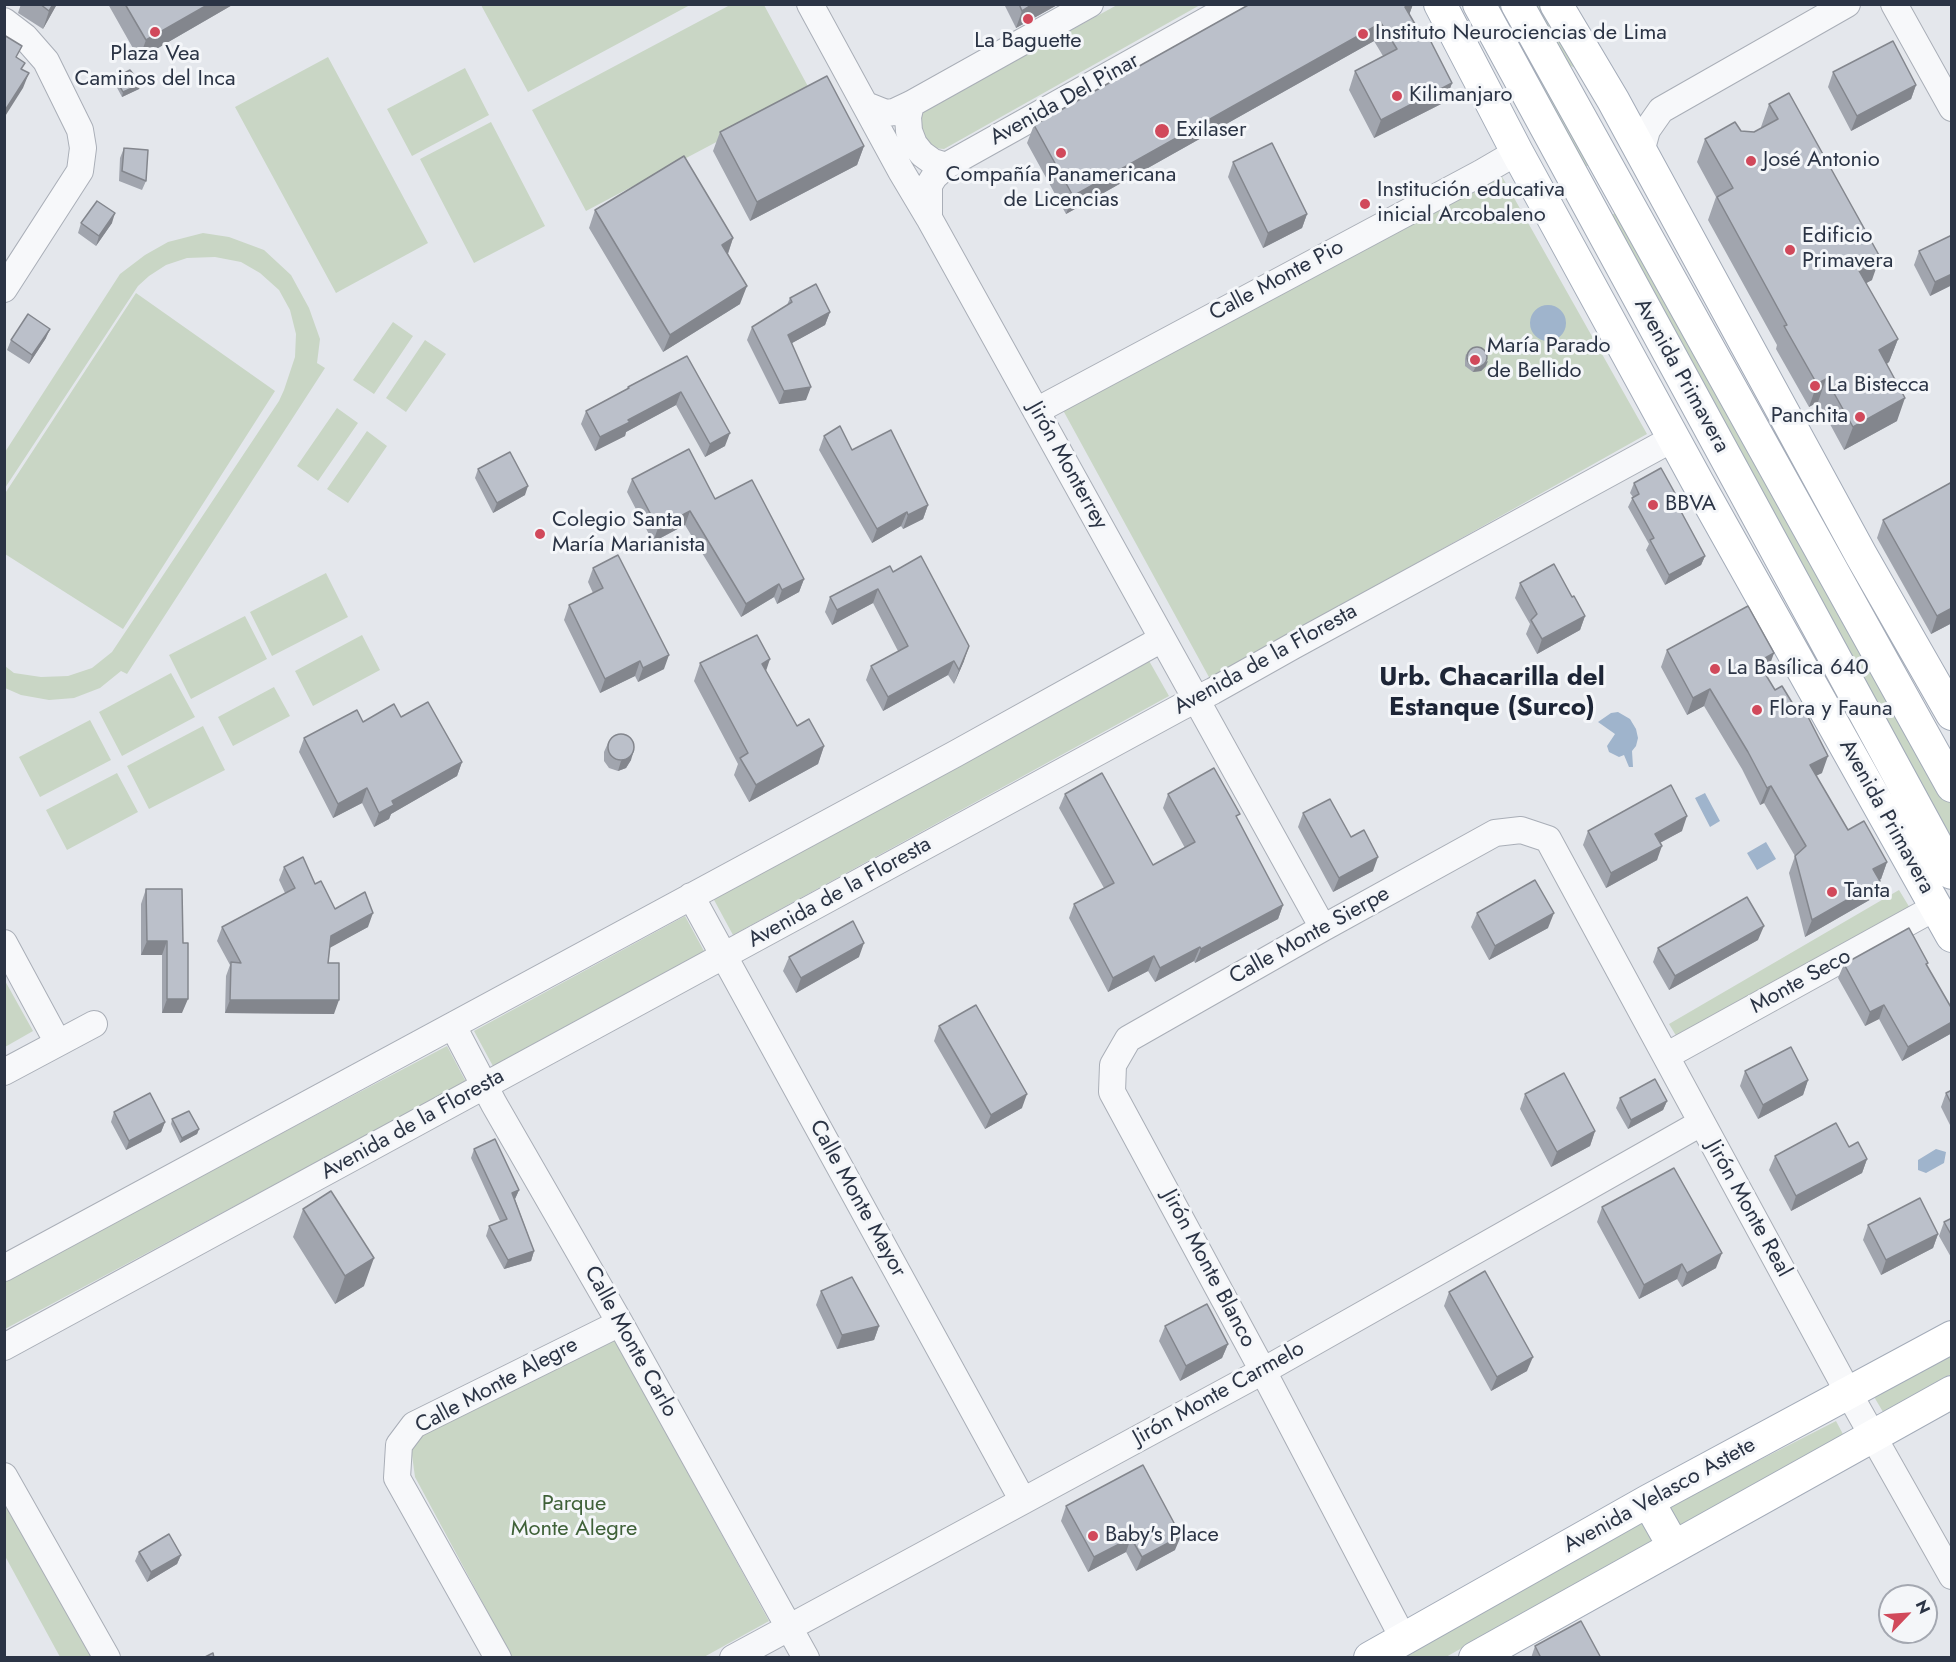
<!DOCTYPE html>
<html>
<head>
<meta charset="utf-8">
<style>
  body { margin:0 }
  #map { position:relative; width:1956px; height:1662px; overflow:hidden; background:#e4e7ec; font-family:Jost,sans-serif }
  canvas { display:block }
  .frame { position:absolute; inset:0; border:6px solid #2b3445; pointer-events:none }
  .north { position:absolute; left:1878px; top:1584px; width:60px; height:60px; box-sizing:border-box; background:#f4f6f9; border:2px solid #a4a8b1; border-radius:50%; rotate:65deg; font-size:16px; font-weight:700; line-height:24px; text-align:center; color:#2b3445 }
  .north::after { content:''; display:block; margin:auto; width:21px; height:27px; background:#d1495b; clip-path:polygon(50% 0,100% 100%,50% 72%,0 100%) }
</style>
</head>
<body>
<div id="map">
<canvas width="1956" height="1662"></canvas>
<div class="frame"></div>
<div class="north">N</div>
</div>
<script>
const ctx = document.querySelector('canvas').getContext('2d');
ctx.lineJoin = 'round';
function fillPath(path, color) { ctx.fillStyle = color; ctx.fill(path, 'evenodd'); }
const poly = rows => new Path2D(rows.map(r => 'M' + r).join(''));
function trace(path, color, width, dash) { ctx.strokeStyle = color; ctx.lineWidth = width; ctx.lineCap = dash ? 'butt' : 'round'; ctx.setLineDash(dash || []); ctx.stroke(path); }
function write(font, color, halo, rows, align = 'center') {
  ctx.font = font + ' Jost,sans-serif'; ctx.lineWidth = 6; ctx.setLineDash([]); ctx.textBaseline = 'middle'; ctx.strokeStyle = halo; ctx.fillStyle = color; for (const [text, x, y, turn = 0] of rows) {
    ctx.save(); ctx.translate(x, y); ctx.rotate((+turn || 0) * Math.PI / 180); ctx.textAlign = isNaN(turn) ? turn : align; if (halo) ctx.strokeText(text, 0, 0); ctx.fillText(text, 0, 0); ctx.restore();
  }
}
fillPath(poly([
  [481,5,690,5,528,92],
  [730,5,764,5,811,92,586,211,532,110],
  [1117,5,1200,5,944,149,932,148,921,138,918,123,924,111],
  [1491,5,1506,5,1592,157,1588,166,1581,166],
  [1532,5,1545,5,1581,71,1565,63],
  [328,57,428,243,336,293,235,107],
  [465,68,489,115,412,156,387,109],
  [491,122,545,226,474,263,420,159],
  [1500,173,1647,434,1210,679,1058,401],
  [1620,211,1951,801,1951,843,1607,217],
  [203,233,229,237,264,250,291,275,309,308,320,339,317,363,325,368,127,674,121,671,100,688,74,698,49,700,21,695,5,688,5,666,14,673,41,677,68,676,92,668,112,652,279,401,284,390,295,357,296,334,290,310,279,290,260,273,241,262,215,257,187,258,166,265,149,276,138,286,5,488,5,452,120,274,145,255,168,242],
  [136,293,275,391,123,629,5,554,4,495],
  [393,322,413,336,374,394,353,380],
  [425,340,446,354,406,412,386,398],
  [337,408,358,423,318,481,297,466],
  [367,431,387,446,348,503,327,489],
  [326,573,348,617,272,656,250,612],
  [245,616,267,659,191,699,169,655],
  [362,635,380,670,313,706,295,671],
  [1148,659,1169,696,733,935,713,898],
  [171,673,195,717,122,756,99,712],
  [274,687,290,716,233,746,218,717],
  [90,720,111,760,40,797,19,757],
  [203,726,225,770,149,809,127,766],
  [117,773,138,812,67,850,46,810],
  [1899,890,1916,918,1686,1052,1669,1024],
  [685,916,705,953,494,1068,474,1031],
  [4,979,33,1031,5,1047,4,1047],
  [447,1046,466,1082,5,1329,5,1279],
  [613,1336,769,1621,704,1657,512,1657,415,1477,411,1448,424,1430],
  [1951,1352,1951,1374,1883,1412,1873,1395],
  [1836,1421,1845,1438,1679,1528,1668,1507],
  [4,1492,95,1657,60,1657,5,1556],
  [1642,1513,1655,1539,1446,1657,1386,1658]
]), '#c9d6c5');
fillPath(poly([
  '1530 323a18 18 0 1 1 36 0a18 18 0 1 1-36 0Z',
  [1618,712,1630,719,1636,729,1638,738,1636,746,1632,751,1633,767,1629,767,1624,755,1619,757,1609,752,1607,746,1615,734,1598,722,1611,713],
  [1705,793,1720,821,1710,827,1695,798],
  [1766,842,1776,859,1757,870,1747,853],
  [1936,1149,1946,1152,1944,1163,1926,1173,1918,1170,1918,1160]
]), '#9fb4cc');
const minor = poly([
  [810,4,901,171,929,218,1323,928],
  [1894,4,1952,108],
  [4,21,25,37,46,61,80,130,83,148,80,171,4,289],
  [911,104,908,117,909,131,914,144,922,154,933,162,946,166],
  [866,105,886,113,894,112,911,104,1090,4],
  [1641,152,1647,130,1661,110,1847,4],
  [929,217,929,185,934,177,946,166,1236,4],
  [1036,411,1481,173,1517,152],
  [691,896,1023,1501],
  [4,943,58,1043],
  [453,1026,494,1104,620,1323,806,1658],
  [1666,1056,1936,907],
  [4,1072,94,1024],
  [4,1268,955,754,1162,639],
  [4,1347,1181,707,1213,691,1293,646,1674,438],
  [4,1476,107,1658],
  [1403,1638,1263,1371,1112,1092,1113,1065,1128,1039,1323,928,1495,833,1521,830,1548,839,1848,1392,1952,1576],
  [498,1658,397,1478,399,1445,414,1425,620,1323],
  [733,1658,1263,1371,1701,1123]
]);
const major = poly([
  [1440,4,1517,152,1698,483,1952,936],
  [1479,4,1952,873],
  [1517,4,1952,786],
  [1556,4,1613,100,1861,555,1952,714],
  [1648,1501,1674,1547],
  [1370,1658,1648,1501,1952,1337],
  [1475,1658,1952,1392]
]);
trace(minor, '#a9aeb7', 28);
trace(major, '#a3abb8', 34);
trace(minor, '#f7f8fa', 26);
trace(major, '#fff', 32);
fillPath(poly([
  [21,4,57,4,43,29,18,13],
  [108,4,234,4,139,59],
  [1004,4,1059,4,1016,28],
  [1250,4,1413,4,1409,15,1452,83,1445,102,1374,138,1349,90,1355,71,1383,56,1374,41,1066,214,1027,143,1034,125],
  [1833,72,1916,85,1911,99,1851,131,1828,87],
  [115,78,141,84,139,89,122,97,114,82],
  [1769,104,1872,280,1866,283,1898,339,1889,362,1887,364,1897,421,1844,450,1818,402,1809,407,1776,349,1777,345,1708,220,1716,197,1697,162,1705,139,1741,131,1754,132,1762,128,1761,127],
  [720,132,864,146,857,165,750,221,713,151],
  [124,148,146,181,142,190,119,181,120,158],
  [1233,162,1307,214,1302,228,1263,248,1228,177],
  [595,210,733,238,728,254,740,304,663,352,589,228],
  [81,223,112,223,96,246,78,233],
  [1919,251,1952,285,1930,296,1914,265],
  [790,298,830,312,825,325,792,343,806,400,779,404,747,340,752,327,787,305],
  [46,338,29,364,7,350,11,340],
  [1466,354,1486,366,1481,371,1473,372,1465,366,1465,359],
  [687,356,725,446,705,457,676,405,626,432,625,436,595,451,581,424,586,411,627,389,628,387],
  [824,436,852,450,928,505,923,519,903,529,901,526,872,543,819,450],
  [478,469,525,495,493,513,475,478],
  [632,479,715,499,804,579,799,592,777,604,774,597,741,617,685,525,653,542,627,492],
  [1952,482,1952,623,1931,634,1877,538,1883,520],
  [1634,483,1679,509,1705,556,1701,565,1665,585,1646,550,1649,544,1628,507,1633,497,1630,493],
  [593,568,664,669,638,682,635,676,600,693,564,620,569,605,593,593,588,582],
  [893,572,964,661,954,684,948,675,883,711,866,680,871,666,898,651,873,603,832,625,825,612,830,597],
  [1520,583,1572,597,1585,616,1580,630,1537,654,1526,634,1530,624,1515,598],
  [1667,650,1768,670,1764,672,1822,773,1816,775,1848,830,1887,862,1881,879,1879,880,1880,881,1873,898,1805,937,1789,873,1795,856,1764,803,1760,805,1742,769,1704,706,1687,715,1661,667],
  [700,663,766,671,797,726,824,746,818,764,749,802,734,775,738,764,694,681],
  [401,717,462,762,457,776,391,814,389,819,374,827,362,803,333,818,299,752,304,738,363,722],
  [608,743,631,760,626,768,618,771,609,768,604,761,604,752],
  [1065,794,1153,865,1185,848,1163,808,1168,794,1238,820,1283,905,1278,919,1195,963,1194,961,1155,982,1148,971,1108,992,1069,918,1074,904,1104,888,1059,808],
  [1303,813,1351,837,1373,871,1333,892,1298,827],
  [1588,831,1682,831,1660,843,1657,860,1606,888,1583,845],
  [284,867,315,884,335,909,368,927,330,947,328,963,334,1014,225,1013,226,976,230,965,217,941,222,927,285,893,279,880],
  [146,889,183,943,182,1013,162,1013,162,955,141,955,141,904],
  [1477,913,1548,928,1489,960,1471,927],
  [1758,940,1669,990,1653,962,1658,948],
  [789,957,859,957,796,993,783,971],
  [1844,964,1927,967,1952,1009,1952,1033,1902,1061,1879,1019,1865,1026,1838,978],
  [939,1026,1022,1108,985,1129,934,1041],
  [1745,1071,1808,1080,1803,1095,1758,1119,1740,1086],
  [1952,1090,1952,1129,1941,1107,1946,1093],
  [1525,1094,1595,1131,1590,1146,1551,1167,1520,1109],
  [1620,1098,1667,1101,1663,1110,1628,1129,1616,1108],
  [114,1112,165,1122,161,1132,126,1150,111,1122],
  [172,1119,199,1129,197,1134,180,1143,171,1124],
  [1849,1147,1867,1159,1862,1173,1791,1211,1769,1170,1775,1156],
  [474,1149,519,1190,515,1199,534,1251,531,1261,504,1269,486,1236,489,1226,500,1221,471,1158],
  [1602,1207,1716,1268,1682,1287,1677,1279,1639,1299,1597,1222],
  [303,1209,364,1286,335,1304,293,1237],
  [1952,1218,1952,1259,1939,1236,1944,1222],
  [1868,1225,1938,1234,1933,1248,1881,1275,1863,1240],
  [821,1291,879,1326,874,1340,837,1349,816,1305],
  [1449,1292,1527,1371,1491,1391,1444,1306],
  [1165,1326,1228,1344,1222,1358,1180,1381,1159,1341],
  [1066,1506,1175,1550,1136,1571,1126,1552,1088,1572,1061,1521],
  [139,1552,181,1555,177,1564,147,1582,135,1561],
  [1535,1646,1601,1658,1531,1658]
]), '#a1a5ae');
fillPath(poly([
  [53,4,57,4,43,29,49,11],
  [209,4,234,4,139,59,146,40],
  [1033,4,1059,4,1016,28,1022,11],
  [1410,4,1413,4,1407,21,1405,7],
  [1381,23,1374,41,1066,214,1073,196],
  [29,73,23,88,4,118,4,112],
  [1452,83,1445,102,1374,138,1381,120],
  [141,84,139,89,122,97,123,92],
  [1916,85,1911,99,1851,131,1857,116],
  [864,146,857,165,750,221,757,202],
  [115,213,112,223,96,246,99,236],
  [1307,214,1302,228,1263,248,1268,233],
  [733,238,727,256,722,245],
  [1880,257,1872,280,1850,292,1858,269],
  [1952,274,1952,285,1930,296,1935,282],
  [747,286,740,304,663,352,670,335],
  [830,312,825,325,783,348,788,335],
  [50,329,46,338,29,364,32,355],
  [1898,339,1889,362,1871,373,1879,350],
  [1488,361,1486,366,1481,371,1473,372,1475,368],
  [1826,379,1818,402,1809,407,1817,384],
  [811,387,806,400,779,404,784,391],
  [681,392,676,405,626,432,625,436,595,451,600,437,628,420],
  [1905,398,1897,421,1844,450,1853,427],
  [730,433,725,446,705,457,710,444],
  [528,486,525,495,493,513,497,503],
  [928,505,923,519,903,529,908,515],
  [690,511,685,525,653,542,658,528],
  [907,512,901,526,872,543,877,529],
  [1705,556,1701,565,1665,585,1669,575],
  [804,579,799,592,777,604,782,590],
  [779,584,774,597,741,617,746,604],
  [878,589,873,603,832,625,837,610],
  [1952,608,1952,623,1931,634,1937,616],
  [1585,616,1580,630,1537,654,1542,639],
  [969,646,964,661,954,684,959,670],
  [1774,653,1768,670,1752,679,1758,662],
  [669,655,664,669,638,682,643,668],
  [770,659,764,677,762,664],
  [640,661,635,676,600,693,605,679],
  [954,661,948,675,883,711,888,697],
  [1710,689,1704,706,1687,715,1693,698],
  [824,746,818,764,749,802,756,785],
  [634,750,631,760,626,768,618,771,621,761],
  [1828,756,1822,773,1804,782,1810,765],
  [462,762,457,776,391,814,389,819,374,827,379,813,392,801],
  [1771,786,1764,803,1760,805,1767,788],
  [367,788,362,803,333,818,338,804],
  [1687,816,1682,831,1650,848,1655,834],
  [1662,846,1657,860,1606,888,1611,873],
  [1378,857,1373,871,1333,892,1339,878],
  [1887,862,1881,879,1867,886,1873,869],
  [1880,881,1873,898,1805,937,1812,920],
  [1283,905,1278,919,1195,963,1201,949],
  [373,913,368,927,326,950,331,936],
  [1554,913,1548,928,1489,960,1495,946],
  [1764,926,1758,940,1669,990,1675,976],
  [147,941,167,941,162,955,141,955],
  [864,943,859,957,796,993,801,978],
  [1200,947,1194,961,1155,982,1160,968],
  [1154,956,1148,971,1108,992,1113,978],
  [167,999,188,999,182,1013,162,1013],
  [230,1000,339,1000,334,1014,225,1013],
  [1884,1005,1879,1019,1865,1026,1870,1012],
  [1952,1022,1952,1033,1902,1061,1908,1047],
  [1808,1080,1803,1095,1758,1119,1763,1105],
  [1027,1094,1022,1108,985,1129,991,1115],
  [1667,1101,1663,1110,1628,1129,1631,1120],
  [165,1122,161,1132,126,1150,129,1141],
  [199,1129,197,1134,180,1143,182,1138],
  [1595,1131,1590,1146,1551,1167,1557,1152],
  [1867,1159,1862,1173,1791,1211,1796,1196],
  [519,1190,515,1199,512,1193],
  [1938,1234,1933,1248,1881,1275,1886,1260],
  [534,1251,531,1261,504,1269,508,1260],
  [1722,1253,1716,1268,1682,1287,1687,1273],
  [374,1258,364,1286,335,1304,345,1276],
  [1682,1264,1677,1279,1639,1299,1644,1285],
  [879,1326,874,1340,837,1349,842,1335],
  [1228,1344,1222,1358,1180,1381,1186,1366],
  [1533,1357,1527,1371,1491,1391,1497,1377],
  [1181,1536,1175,1550,1136,1571,1142,1557],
  [1131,1538,1126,1552,1088,1572,1094,1557],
  [181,1555,177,1564,147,1582,151,1572]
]), '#83868d');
const building = poly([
  [40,4,53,4,49,11,40,4],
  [125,4,209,4,146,40,125,4],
  [1019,4,1033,4,1022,11,1019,4],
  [1250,4,1410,4,1405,7,1422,36,1427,34,1452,83,1381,120,1355,71,1397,49,1381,23,1073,196,1034,125,1250,4],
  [4,35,22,46,16,57,25,63,21,69,29,73,4,112,4,35],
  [1893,41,1916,85,1857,116,1833,72,1893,41],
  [130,70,141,84,123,92,115,78,130,70],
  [827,76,864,146,757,202,720,132,827,76],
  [1789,93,1880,257,1858,269,1898,339,1879,350,1905,398,1853,427,1826,379,1817,384,1784,326,1787,325,1717,197,1733,188,1705,139,1735,122,1741,131,1754,132,1778,119,1769,104,1789,93],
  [1272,143,1307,214,1268,233,1233,162,1272,143],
  [124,148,148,150,146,181,122,171,124,148],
  [684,156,733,238,722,245,747,286,670,335,595,210,684,156],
  [97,201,115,213,99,236,81,223,97,201],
  [1952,235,1952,274,1935,282,1919,251,1952,235],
  [816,284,830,312,788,335,811,387,784,391,752,327,792,302,790,298,816,284],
  [28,314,50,329,32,355,11,340,28,314],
  '1467 357a10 10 0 1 1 20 0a10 10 0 1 1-20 0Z',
  [687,356,730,433,710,444,681,392,628,420,630,422,600,437,586,411,629,388,628,387,687,356],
  [840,426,852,450,891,430,928,505,908,515,907,512,877,529,824,436,840,426],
  [689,449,715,499,752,480,804,579,782,590,779,584,746,604,690,511,658,528,632,479,689,449],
  [510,452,528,486,497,503,478,469,510,452],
  [1661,468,1681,504,1678,506,1705,556,1669,575,1650,540,1654,538,1632,498,1639,494,1634,483,1661,468],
  [1952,482,1952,608,1937,616,1883,520,1952,482],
  [618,555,669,655,643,668,640,661,605,679,569,605,603,588,593,568,618,555],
  [921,556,969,646,959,670,954,661,888,697,871,666,908,646,878,589,837,610,830,597,890,566,893,572,921,556],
  [1554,564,1572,597,1574,596,1585,616,1542,639,1531,620,1537,614,1520,583,1554,564],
  [1748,606,1774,653,1758,662,1775,690,1782,686,1799,714,1805,711,1828,756,1810,765,1848,830,1864,821,1887,862,1873,869,1880,881,1812,920,1795,856,1806,846,1771,786,1767,788,1748,752,1710,689,1693,698,1667,650,1748,606],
  [757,635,770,659,762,664,797,726,809,719,824,746,756,785,740,758,748,753,700,663,757,635],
  [428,702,462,762,392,801,394,805,379,813,367,788,338,804,304,738,357,710,363,722,394,704,401,717,428,702],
  '608 747a13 13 0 1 1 26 0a13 13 0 1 1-26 0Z',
  [1214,768,1240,814,1236,816,1283,905,1201,949,1200,947,1160,968,1154,956,1113,978,1074,904,1114,883,1065,794,1102,773,1153,865,1195,842,1168,794,1214,768],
  [1671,785,1687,816,1655,834,1662,846,1611,873,1588,831,1671,785],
  [1330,799,1351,837,1364,830,1378,857,1339,878,1303,813,1330,799],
  [303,857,315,884,321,881,335,909,365,892,373,913,331,936,328,963,339,963,339,1000,230,1000,231,962,241,963,222,927,295,888,284,867,303,857],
  [1535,880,1554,913,1495,946,1477,913,1535,880],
  [146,889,182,889,183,943,188,943,188,999,167,999,167,941,147,941,146,889],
  [1747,897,1764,926,1675,976,1658,948,1747,897],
  [853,921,864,943,801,978,789,957,853,921],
  [1909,928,1928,963,1926,964,1952,1009,1952,1022,1908,1047,1884,1005,1870,1012,1844,964,1909,928],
  [976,1005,1027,1094,991,1115,939,1026,976,1005],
  [1791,1047,1808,1080,1763,1105,1745,1071,1791,1047],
  [1564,1073,1595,1131,1557,1152,1525,1094,1564,1073],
  [1655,1079,1667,1101,1631,1120,1620,1098,1655,1079],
  [1952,1090,1952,1105,1946,1093,1952,1090],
  [150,1093,165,1122,129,1141,114,1112,150,1093],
  [189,1111,199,1129,182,1138,172,1119,189,1111],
  [1836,1123,1849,1147,1858,1142,1867,1159,1796,1196,1775,1156,1836,1123],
  [495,1139,519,1190,512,1193,534,1251,508,1260,489,1226,507,1219,474,1149,495,1139],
  [1674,1168,1722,1253,1687,1273,1682,1264,1644,1285,1602,1207,1674,1168],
  [331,1191,374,1258,345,1276,303,1209,331,1191],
  [1920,1198,1938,1234,1886,1260,1868,1225,1920,1198],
  [1952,1218,1952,1236,1944,1222,1952,1218],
  [1485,1271,1533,1357,1497,1377,1449,1292,1485,1271],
  [852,1277,879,1326,842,1335,821,1291,852,1277],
  [1207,1304,1228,1344,1186,1366,1165,1326,1207,1304],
  [1143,1465,1181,1536,1142,1557,1131,1538,1094,1557,1066,1506,1143,1465],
  [169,1534,181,1555,151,1572,139,1552,169,1534],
  [1581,1621,1601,1658,1541,1658,1535,1646,1581,1621],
  [213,1653,214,1658,203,1658,213,1653]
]);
fillPath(building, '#bbc0ca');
trace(building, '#83868d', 1.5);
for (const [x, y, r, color] of [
  [1028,19,6,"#d1495b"],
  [155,32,6,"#d1495b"],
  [1363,34,6,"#d1495b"],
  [1397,96,6,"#d1495b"],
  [1162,131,8,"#d1495b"],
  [1061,153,6,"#d1495b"],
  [1751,161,6,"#d1495b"],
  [1365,204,6,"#d1495b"],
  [1790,250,6,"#d1495b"],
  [1475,360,6,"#d1495b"],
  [1815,386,6,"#d1495b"],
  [1860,417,6,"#d1495b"],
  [1653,505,6,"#d1495b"],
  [540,534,6,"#d1495b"],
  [1715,669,6,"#d1495b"],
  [1757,710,6,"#d1495b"],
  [1832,892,6,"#d1495b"],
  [1093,1536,6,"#d1495b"]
]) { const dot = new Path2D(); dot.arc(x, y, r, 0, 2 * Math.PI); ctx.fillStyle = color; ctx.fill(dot); trace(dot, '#f4f6f9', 2); }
write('22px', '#2b3445', '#f4f6f9', [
  ["Instituto Neurociencias de Lima",1375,34],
  ["La Baguette",1028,42,"center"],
  ["Plaza Vea",155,55,"center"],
  ["Caminos del Inca",155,80,"center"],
  ["Kilimanjaro",1409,96],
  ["Exilaser",1176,131],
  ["José Antonio",1763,161],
  ["Compañía Panamericana",1061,176,"center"],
  ["de Licencias",1061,201,"center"],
  ["Institución educativa",1377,191],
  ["inicial Arcobaleno",1377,216],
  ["Edificio",1802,237],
  ["Primavera",1802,262],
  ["María Parado",1487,347],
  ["de Bellido",1487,372],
  ["La Bistecca",1827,386],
  ["Panchita",1848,417,"right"],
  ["BBVA",1665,505],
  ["Colegio Santa",552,521],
  ["María Marianista",552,546],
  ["La Basílica 640",1727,669],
  ["Flora y Fauna",1769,710],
  ["Tanta",1844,892],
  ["Baby's Place",1105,1536]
], 'left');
write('22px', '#2b3445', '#f4f6f9', [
  ["Avenida Del Pinar",1065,100,-29],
  ["Calle Monte Pio",1277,281,-28],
  ["Avenida Primavera",1681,376,61],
  ["Jirón Monterrey",1067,466,61],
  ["Avenida de la Floresta",1266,660,-29],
  ["Avenida Primavera",1886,817,61],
  ["Avenida de la Floresta",840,893,-29],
  ["Calle Monte Sierpe",1310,936,-29],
  ["Monte Seco",1801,982,-29],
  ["Avenida de la Floresta",413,1125,-29],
  ["Calle Monte Mayor",857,1199,61],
  ["Jirón Monte Real",1748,1209,61],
  ["Jirón Monte Blanco",1208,1269,62],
  ["Calle Monte Carlo",630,1342,61],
  ["Calle Monte Alegre",497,1386,-28],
  ["Jirón Monte Carmelo",1219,1394,-29],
  ["Avenida Velasco Astete",1660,1496,-29]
]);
write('22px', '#3f6138', '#f4f6f9', [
  ["Parque",574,1505],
  ["Monte Alegre",574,1530]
]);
write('bold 26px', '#1d2536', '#f4f6f9', [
  ["Urb. Chacarilla del",1492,679],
  ["Estanque (Surco)",1492,709]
]);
</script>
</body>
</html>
